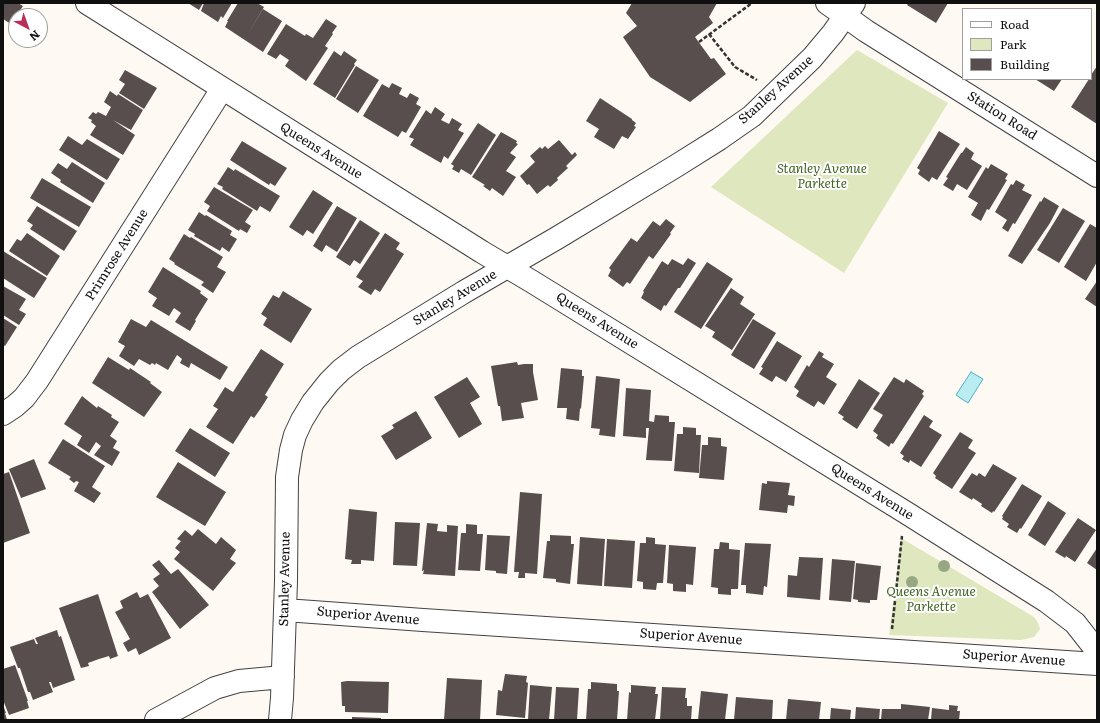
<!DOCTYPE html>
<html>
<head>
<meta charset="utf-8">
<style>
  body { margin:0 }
  #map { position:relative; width:1100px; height:723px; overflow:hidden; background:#fef9f3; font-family:Literata,serif }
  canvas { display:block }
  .frame { position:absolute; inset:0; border:4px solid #101010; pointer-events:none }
  .legend { position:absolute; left:962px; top:8px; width:130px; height:72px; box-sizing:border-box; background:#fff; border:1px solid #9f9f9f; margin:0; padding:5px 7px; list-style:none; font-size:12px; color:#101010 }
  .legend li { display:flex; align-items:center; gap:8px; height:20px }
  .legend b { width:20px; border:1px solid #9f9f9f }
  .north { position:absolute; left:8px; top:8px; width:40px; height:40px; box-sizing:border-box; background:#fff; border:1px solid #9f9f9f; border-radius:50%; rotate:139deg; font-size:11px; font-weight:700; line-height:16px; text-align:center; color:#101010 }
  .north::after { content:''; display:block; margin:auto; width:14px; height:18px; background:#b7305a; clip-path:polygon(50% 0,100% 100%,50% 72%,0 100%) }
</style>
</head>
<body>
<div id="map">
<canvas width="1100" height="723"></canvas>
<div class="frame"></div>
<ul class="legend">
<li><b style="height:5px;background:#fff"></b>Road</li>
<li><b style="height:11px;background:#dee7be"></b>Park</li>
<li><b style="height:11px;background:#584e4d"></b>Building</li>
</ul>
<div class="north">N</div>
</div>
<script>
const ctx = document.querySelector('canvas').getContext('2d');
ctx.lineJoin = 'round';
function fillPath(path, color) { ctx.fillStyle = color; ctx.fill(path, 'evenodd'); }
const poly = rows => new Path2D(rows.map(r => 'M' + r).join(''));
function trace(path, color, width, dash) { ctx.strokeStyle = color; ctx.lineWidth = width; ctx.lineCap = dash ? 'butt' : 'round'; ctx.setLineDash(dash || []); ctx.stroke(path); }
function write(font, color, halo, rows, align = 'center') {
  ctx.font = font + ' Literata,serif'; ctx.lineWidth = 4; ctx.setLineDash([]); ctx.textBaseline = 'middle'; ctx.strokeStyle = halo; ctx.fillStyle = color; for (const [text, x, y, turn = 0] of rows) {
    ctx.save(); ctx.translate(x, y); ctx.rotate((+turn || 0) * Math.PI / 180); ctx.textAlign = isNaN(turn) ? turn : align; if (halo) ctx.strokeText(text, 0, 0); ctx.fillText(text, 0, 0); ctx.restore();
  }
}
fillPath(poly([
  [857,50,948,103,844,273,711,187],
  [901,538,1034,617,1038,623,1040,629,1034,637,1021,640,889,635]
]), '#dee7be');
const water = poly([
  [971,372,983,379,968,403,956,395,971,372]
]);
fillPath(water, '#bbecf2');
trace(water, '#47b3c4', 1);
fillPath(poly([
  [3,3,18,3,23,6,11,24,3,19],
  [188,3,203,3,199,10],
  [204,3,232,3,223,18,221,16,218,22,201,11],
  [238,3,257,3,264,7,246,37,263,9,282,21,263,52,225,27,228,21,227,21],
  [632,3,717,3,709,17,713,23,695,37,711,59,714,58,726,74,690,102,650,77,623,37,637,26,626,13],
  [908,3,948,3,936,23,907,5],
  [326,19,337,26,332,33,333,34,325,46,328,48,306,81,285,66,289,60,280,54,276,59,267,54,286,24,305,36,306,34,313,38],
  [334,51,341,56,344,51,357,60,354,64,355,65,335,98,313,84],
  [356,66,379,80,358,113,336,99],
  [1097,66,1097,124,1071,107,1089,79,1091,79,1091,75],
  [125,70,157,88,144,109,119,93,125,84,119,80],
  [1035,79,1062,79,1054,91],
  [392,83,402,88,399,94,407,98,410,93,419,98,416,104,421,107,406,133,402,131,398,137,363,116,382,84,389,88],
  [110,91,117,96,118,94,143,110,131,130,113,120,135,135,123,155,90,135,96,126,91,122,92,120,88,118,93,112,96,114,98,112,106,116,111,107,104,102],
  [600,98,632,119,632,120,636,123,634,126,636,127,628,139,622,136,614,149,594,137,599,129,586,121],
  [435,107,445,114,441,120,449,124,452,118,462,124,458,130,464,133,448,159,444,156,441,163,410,145,414,139,409,137,426,110,431,114],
  [478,123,496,135,471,175,461,169,459,173,452,169,454,166,451,164],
  [939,131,960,144,937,180,932,177,929,182,918,174,920,170,917,168],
  [501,132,517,141,516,143,518,144,510,153,516,157,506,171,516,177,503,196,492,188,490,191,483,186,485,185,472,177],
  [68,136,82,145,87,139,120,159,107,180,59,150],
  [559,140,572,155,575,152,577,155,566,166,568,168,557,178,558,180,550,187,548,185,537,194,529,184,527,185,520,176,535,162,530,156,540,147,542,149,545,146,548,149],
  [242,141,287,168,275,186,270,183,269,185,230,160],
  [966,147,974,153,971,159,982,166,967,190,957,184,953,191,943,185,948,178,946,177,961,153,962,153],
  [72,162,105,183,93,203,60,182,61,180,51,173,58,163,67,169],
  [991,164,1008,174,1005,179,1007,180,989,210,987,209,981,221,971,215,978,203,968,197,986,167,988,169],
  [228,167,234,171,235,169,280,196,270,212,260,206,257,211,222,189,223,187,217,184],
  [42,178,91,207,79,227,30,198],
  [1016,180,1025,185,1022,190,1032,195,1015,224,1013,223,1008,232,1002,228,1007,220,995,212,1011,184,1013,185],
  [214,187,253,210,245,222,251,226,247,233,240,229,239,231,207,211,210,206,204,202],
  [313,190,333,203,313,234,307,230,303,236,289,227],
  [1044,197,1059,206,1050,223,1022,264,1008,256,1040,201,1041,202],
  [37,206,77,231,64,251,30,229,33,225,27,221],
  [337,206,357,218,337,252,326,245,322,252,313,246],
  [1063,208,1085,221,1059,263,1037,250],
  [199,212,205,216,206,215,232,231,230,235,237,239,229,252,222,247,220,251,194,236,195,234,188,230],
  [666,219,675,226,670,233,671,234,653,259,649,256,630,284,627,282,623,287,608,276,611,270,609,268,631,238,637,242,653,221,660,226],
  [360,220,380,233,360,264,354,260,350,266,336,257],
  [1090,224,1097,228,1097,262,1086,281,1064,267],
  [27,233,60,256,47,276,9,251,17,239,21,241],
  [385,233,400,243,396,249,404,254,380,292,375,289,371,295,358,287,363,281,356,277],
  [184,234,190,238,191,237,223,257,217,267,226,272,213,293,201,285,204,282,174,264,175,263,169,259],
  [3,251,47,278,34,298,3,278],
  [688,258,696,263,680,288,678,288,666,306,664,305,661,311,641,298,644,292,643,291,662,261,668,265,672,259,683,265],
  [707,262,733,279,701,329,674,312],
  [163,267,201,291,200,293,208,299,195,320,196,321,190,331,175,322,181,313,174,308,169,316,152,306,157,298,148,292],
  [1097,281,1097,307,1085,299],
  [3,286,26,299,19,310,26,314,19,325,3,315],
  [731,288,744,297,740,304,755,314,732,350,712,337,715,332,705,326],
  [283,291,312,309,291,343,263,325,267,318,261,314,273,295,279,298],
  [3,318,17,327,5,346,3,345],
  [131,319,146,327,151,320,228,367,220,380,191,363,189,368,180,363,182,359,177,355,168,370,156,363,155,365,152,363,150,365,139,359,134,366,119,356,125,346,118,342],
  [753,319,776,333,754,369,731,355],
  [777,341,802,356,786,382,776,376,772,382,759,374,763,368,761,367],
  [261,349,284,364,265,395,268,397,261,408,254,418,251,416,233,444,206,427,218,409,213,406,225,387,233,392],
  [819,351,824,354,822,357,834,364,826,377,837,384,824,405,818,401,814,407,796,396,799,391,794,387,807,365,809,367],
  [108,357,129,370,130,368,151,382,150,383,162,392,144,417,92,383],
  [517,362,518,365,524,364,533,364,533,372,538,400,521,403,524,418,502,421,500,406,498,406,491,366],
  [561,368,582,370,582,376,584,376,581,409,580,408,579,421,566,419,567,408,557,408],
  [596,376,620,379,615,437,599,435,600,429,591,428],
  [467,377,480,397,470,403,482,424,459,438,434,397],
  [894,377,904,383,906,379,924,391,922,394,924,396,893,444,891,443,889,447,876,438,878,435,873,431,883,415,873,409],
  [859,379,880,393,857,429,842,419,844,417,838,413],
  [626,388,651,390,649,421,654,422,655,415,669,416,669,422,675,422,672,461,646,460,649,428,646,428,646,438,623,436],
  [82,396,97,408,98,406,112,415,111,417,119,422,110,436,117,441,113,448,120,452,112,466,94,455,101,446,96,442,89,453,77,445,82,436,64,424],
  [416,411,432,438,396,460,381,436,394,428,392,425],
  [924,415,933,421,929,427,942,435,921,467,910,460,909,463,902,459,904,456,900,453],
  [683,427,696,428,696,435,701,435,699,473,674,471,677,434,683,434],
  [190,428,230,453,215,477,175,451],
  [960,432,973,440,968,448,976,453,952,489,935,478,936,476,933,473],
  [708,437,721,438,721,446,727,447,724,480,699,478,702,445,708,445],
  [63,439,105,466,92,487,101,493,94,503,74,491,79,482,76,481,74,483,69,479,71,477,48,463],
  [34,459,46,489,21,498,9,469],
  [178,462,226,492,205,526,156,497],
  [993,464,1017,478,994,512,993,511,992,513,981,506,982,504,973,498,972,500,959,492,972,473,977,476,979,473,985,477],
  [9,472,30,533,3,543,3,474],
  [767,481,790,483,788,495,795,496,794,506,788,505,787,513,759,510,762,483,767,484],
  [1022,484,1042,496,1021,529,1020,528,1017,533,1007,527,1009,524,1002,519,1003,517,1002,516],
  [520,492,542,494,537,574,525,573,525,578,518,578,519,572,514,572],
  [1048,501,1066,513,1045,546,1028,535],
  [349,509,377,512,374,561,361,560,361,564,351,564,352,560,345,559],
  [1078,518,1096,530,1075,562,1066,556,1065,558,1055,552],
  [395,522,420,523,417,566,393,565],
  [427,523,438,524,437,531,447,532,447,525,458,526,455,576,423,574,424,570,422,571],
  [466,524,477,525,477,534,483,534,480,571,458,570,461,533,466,533],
  [198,529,216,544,221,537,236,550,230,559,236,563,213,591,174,559,180,552,175,548,181,541,177,539,185,530,192,536],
  [487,535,510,536,507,574,496,573,496,571,485,570],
  [550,535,571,536,571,544,574,544,570,584,556,582,556,579,543,578,547,541,550,541],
  [580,537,605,539,602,586,577,584],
  [646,537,655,538,655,544,666,545,663,583,657,583,656,590,643,589,643,582,637,581,640,543,646,543],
  [607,539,635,541,632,588,604,586],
  [720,542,729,543,729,549,740,550,738,589,731,589,731,595,718,594,718,588,711,587,714,549,719,549],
  [745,543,771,544,767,587,764,586,763,595,746,593,746,585,741,585],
  [669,545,696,547,693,585,686,584,686,592,673,591,673,584,667,583],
  [1097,548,1097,570,1087,563],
  [799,557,823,558,820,600,787,597,788,575,797,576],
  [832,559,855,561,851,602,829,600],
  [159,560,171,574,178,569,209,605,180,629,152,592,159,586,153,579,160,574,152,565],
  [856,563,881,566,877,600,870,600,870,603,858,602,858,600,853,599],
  [137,592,140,598,148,594,171,638,139,655,136,648,128,652,123,643,130,639,115,612,123,608,120,601],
  [98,594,118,656,110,659,109,656,99,659,88,663,89,666,81,668,59,608],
  [57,630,59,637,61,636,75,680,53,688,51,682,49,682,53,692,33,700,30,692,28,692,20,668,18,668,10,647,34,639,36,644,38,644,35,638],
  [15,665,28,701,27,701,29,708,9,715,3,700,3,669],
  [505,674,527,676,526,682,528,683,525,718,496,715,498,690,502,691],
  [447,678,482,680,480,720,444,720],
  [347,681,389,682,388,713,345,712,345,706,342,706,341,682],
  [591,682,617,684,617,691,619,691,617,720,586,720,588,689,591,689],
  [530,685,552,687,549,720,528,720],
  [631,685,656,687,655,694,658,694,655,720,627,720,629,692,631,693],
  [556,687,579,688,577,720,554,720],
  [662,687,686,688,685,698,687,698,687,706,692,706,691,720,660,720],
  [701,691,728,694,725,720,698,720],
  [736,697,773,700,772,720,734,720],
  [788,699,821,702,819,720,786,720],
  [901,704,930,707,928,720,881,720,882,709,901,709],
  [3,705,6,713,5,713,7,720,3,720],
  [949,705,958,706,957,711,960,711,959,720,931,720,932,708,949,710],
  [856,707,880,709,879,720,855,720],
  [831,708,851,710,850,720,830,720],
  [352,717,381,718,381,720,352,720]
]), '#584e4d');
const minor = poly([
  [87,3,482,252,531,281,905,512,1046,601,1075,623,1097,651],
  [827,3,866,31,1097,176],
  [3,414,15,406,24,398,37,381,222,89],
  [285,610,423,620,1097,664],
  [156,720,215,688,239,681,283,677],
  [280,720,282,698,286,581,287,477,291,450,295,435,302,420,313,402,329,382,341,370,358,357,464,292,557,238,676,166,719,139,752,116,812,58,833,33,854,3]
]);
trace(minor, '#434343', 24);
trace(poly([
  [709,34,735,67,757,80],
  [699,42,752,3],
  [892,629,902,536]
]), '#323232', 2.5, [4, 2]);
trace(minor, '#fff', 22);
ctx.fillStyle = '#97a781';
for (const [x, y] of [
  [944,566],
  [912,582]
]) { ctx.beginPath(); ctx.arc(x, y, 6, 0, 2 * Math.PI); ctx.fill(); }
write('13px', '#101010', '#fff', [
  ["Stanley Avenue",776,90,-42],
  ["Station Road",1002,116,32],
  ["Queens Avenue",321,151,32],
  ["Primrose Avenue",117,255,-58],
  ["Stanley Avenue",455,298,-31],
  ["Queens Avenue",597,321,32],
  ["Queens Avenue",872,492,32],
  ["Stanley Avenue",285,579,-89],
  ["Superior Avenue",368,616,5],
  ["Superior Avenue",691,637,4],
  ["Superior Avenue",1014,658,4]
]);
write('italic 13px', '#426424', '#fff', [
  ["Stanley Avenue",822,169],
  ["Parkette",822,184],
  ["Queens Avenue",931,592],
  ["Parkette",931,607]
]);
</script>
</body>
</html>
